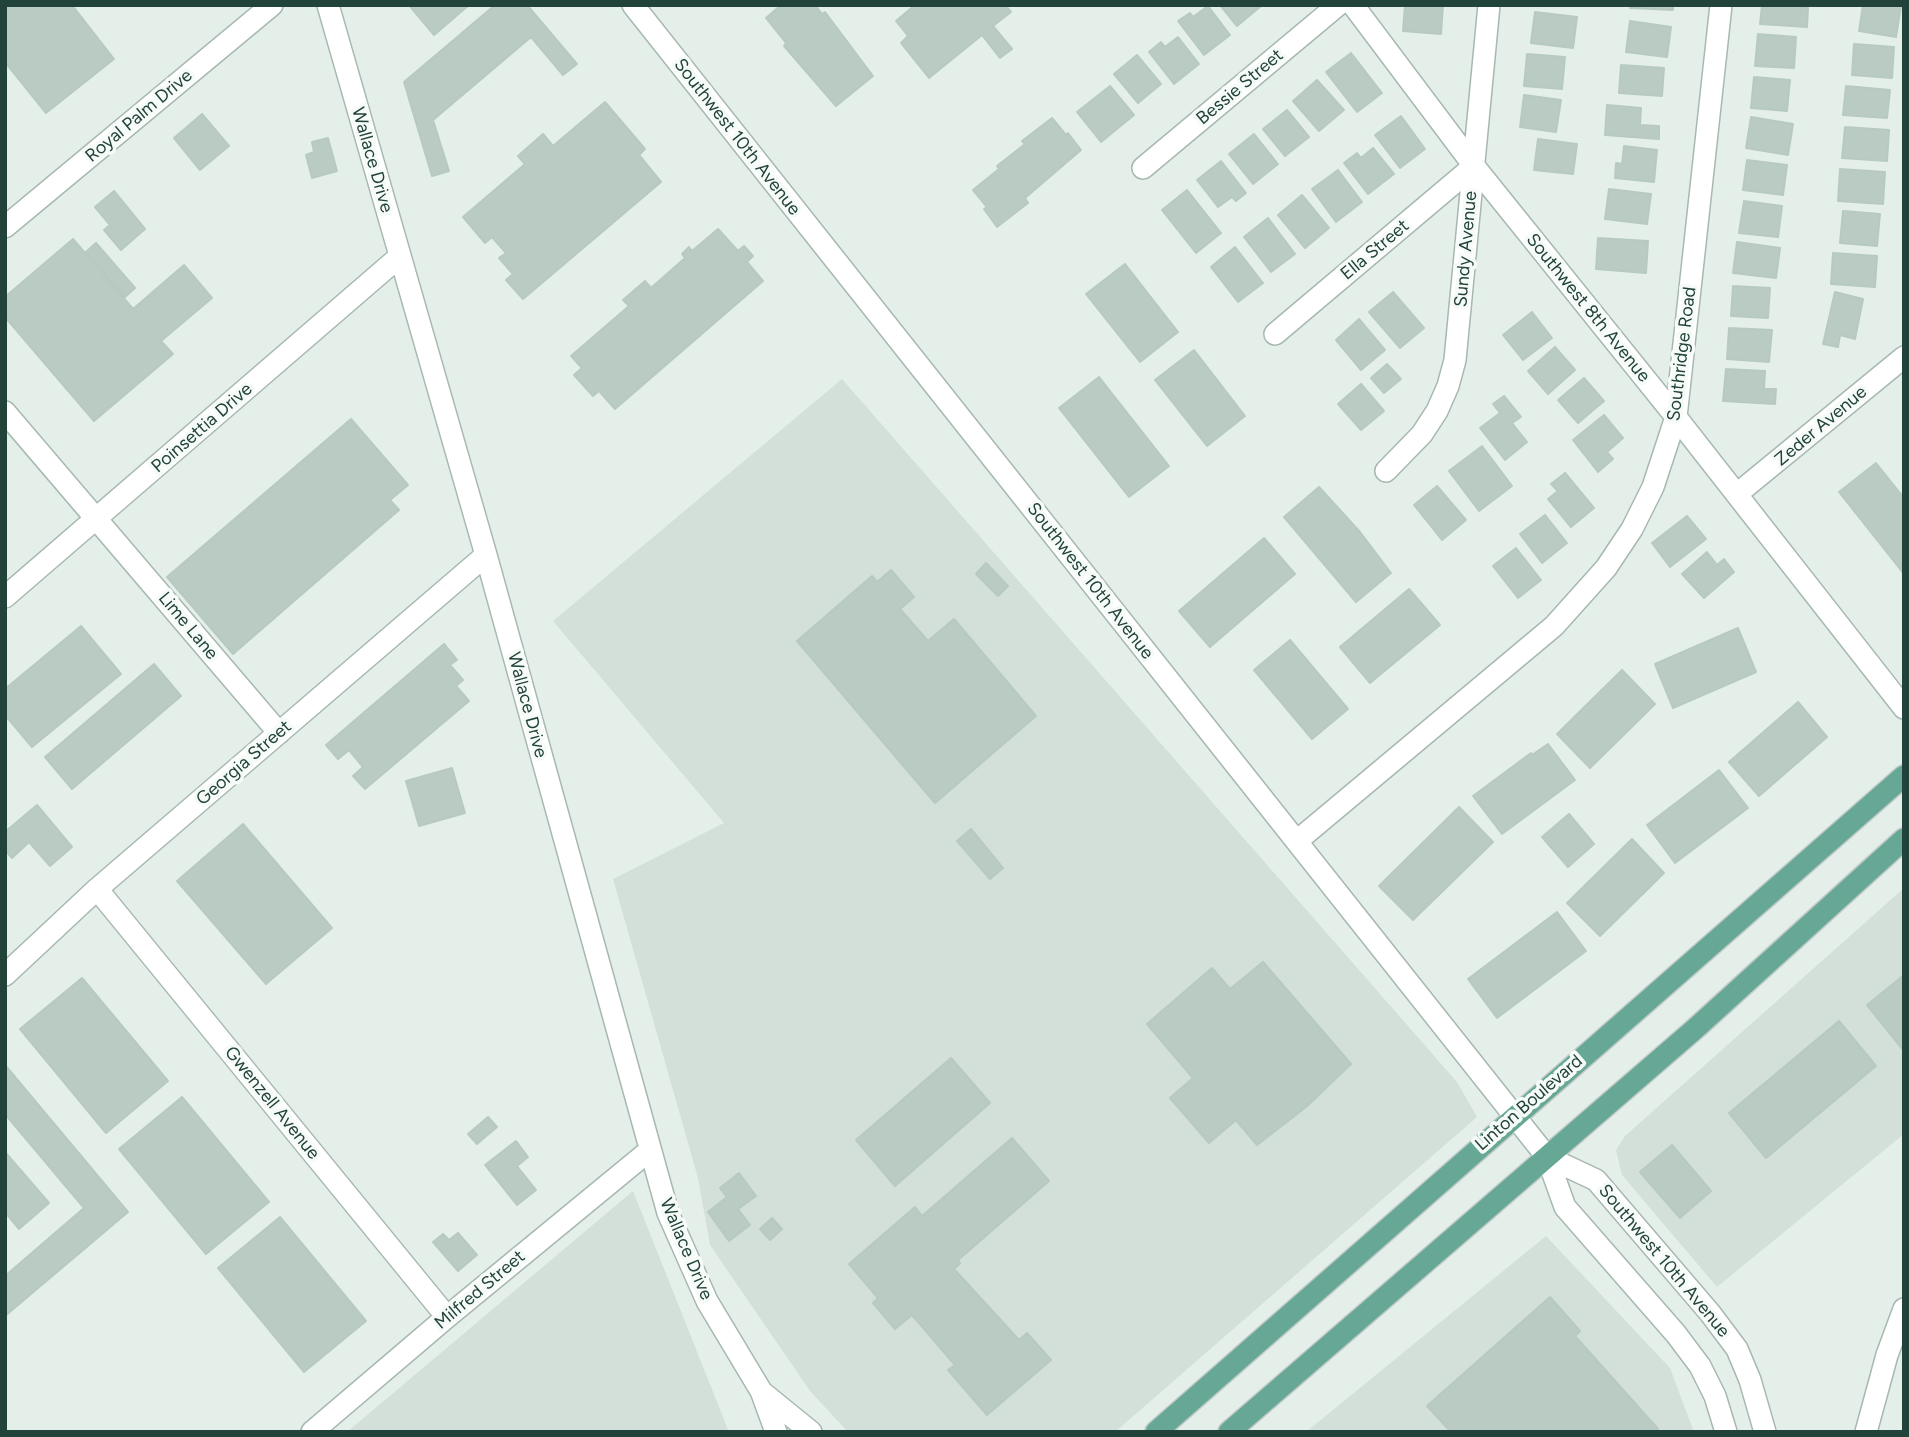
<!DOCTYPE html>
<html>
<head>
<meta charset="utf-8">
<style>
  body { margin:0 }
  #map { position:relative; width:1909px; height:1437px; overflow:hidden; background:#e5efea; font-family:Figtree,sans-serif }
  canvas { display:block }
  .frame { position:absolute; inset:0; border:7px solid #224339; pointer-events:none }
</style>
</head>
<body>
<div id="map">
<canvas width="1909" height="1437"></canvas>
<div class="frame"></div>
</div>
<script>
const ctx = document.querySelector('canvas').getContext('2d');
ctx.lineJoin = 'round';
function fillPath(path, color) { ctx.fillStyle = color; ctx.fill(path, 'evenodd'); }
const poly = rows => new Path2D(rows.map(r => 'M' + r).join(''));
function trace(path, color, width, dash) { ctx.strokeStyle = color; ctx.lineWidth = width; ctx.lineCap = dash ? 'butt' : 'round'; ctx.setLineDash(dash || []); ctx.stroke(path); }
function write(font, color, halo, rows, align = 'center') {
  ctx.font = font + ' Figtree,sans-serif'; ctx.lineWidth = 7; ctx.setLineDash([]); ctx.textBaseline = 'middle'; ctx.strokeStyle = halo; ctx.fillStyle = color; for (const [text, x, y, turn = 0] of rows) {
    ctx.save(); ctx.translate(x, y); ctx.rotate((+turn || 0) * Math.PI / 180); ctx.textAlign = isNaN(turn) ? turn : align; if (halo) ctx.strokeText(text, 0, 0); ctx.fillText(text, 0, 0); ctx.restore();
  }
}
fillPath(poly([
  [842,379,1457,1082,1477,1117,1115,1432,848,1432,810,1391,710,1245,698,1178,613,879,724,823,553,621],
  [1904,888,1904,1134,1717,1287,1622,1175,1616,1150,1625,1136],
  [633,1191,729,1432,347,1432],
  [1546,1236,1670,1368,1694,1432,1306,1432]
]), '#d3dfd9');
const building = poly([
  [5,5,72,5,114,59,46,113,5,62,5,5],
  [409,5,469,5,434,35,409,5],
  [495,5,527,5,577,64,563,75,531,37,433,120,449,171,432,176,404,82,495,5],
  [781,5,815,5,822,14,825,12,873,76,836,106,784,46,786,43,766,18,781,5],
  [915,5,1005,5,1011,12,993,26,1012,49,1000,58,982,35,929,78,901,43,908,36,896,21,915,5],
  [1220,5,1260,5,1261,6,1237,26,1220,5],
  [1405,5,1443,5,1441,34,1403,31,1405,5],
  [1631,5,1673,5,1673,10,1630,8,1631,5],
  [1762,5,1800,5,1800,8,1808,8,1807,27,1760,24,1762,5],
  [1863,5,1901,6,1896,37,1859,31,1863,5],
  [1208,6,1230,35,1204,55,1178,21,1190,13,1193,17,1208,6],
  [1535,12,1577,17,1573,48,1531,43,1535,12],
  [1630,21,1671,27,1667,57,1626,52,1630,21],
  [1758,34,1796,37,1794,68,1755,66,1758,34],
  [1178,37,1199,64,1174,84,1149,52,1161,42,1165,47,1178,37],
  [1854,44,1894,47,1892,78,1852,75,1854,44],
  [1351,53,1382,93,1357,112,1326,72,1351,53],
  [1527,54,1565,57,1562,89,1524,86,1527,54],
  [1137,55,1161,84,1138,103,1114,74,1137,55],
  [1621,65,1664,68,1662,96,1619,93,1621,65],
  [1754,77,1790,80,1787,111,1751,108,1754,77],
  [1317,80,1344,110,1319,131,1293,101,1317,80],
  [1110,86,1134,115,1101,142,1077,112,1110,86],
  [1846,86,1890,90,1887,118,1843,115,1846,86],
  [1524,95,1561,100,1556,132,1520,127,1524,95],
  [605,102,645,149,639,155,661,182,523,299,506,280,513,274,499,258,506,253,492,237,485,243,463,217,525,164,518,156,543,134,553,146,605,102],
  [1607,105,1641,108,1640,125,1659,126,1659,139,1605,135,1607,105],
  [1287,110,1309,137,1285,156,1263,129,1287,110],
  [202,114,229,146,200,170,174,138,202,114],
  [1401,116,1425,149,1400,168,1375,135,1401,116],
  [1751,117,1793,124,1788,155,1746,148,1751,117],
  [1052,118,1066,135,1068,133,1081,150,1025,198,1028,203,997,227,984,209,987,207,973,190,999,169,997,166,1025,144,1022,141,1052,118],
  [1845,127,1889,130,1887,161,1842,158,1845,127],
  [1254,134,1278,164,1253,184,1229,154,1254,134],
  [328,138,337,171,312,178,306,155,314,152,312,142,328,138],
  [1538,139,1577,144,1573,174,1534,170,1538,139],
  [1624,146,1657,150,1654,182,1615,178,1616,163,1622,164,1624,146],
  [1373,148,1394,174,1368,194,1344,163,1357,153,1361,158,1373,148],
  [1747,160,1787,165,1783,195,1743,190,1747,160],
  [1221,161,1246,193,1236,201,1232,197,1218,207,1197,180,1221,161],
  [1840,169,1885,172,1883,204,1838,201,1840,169],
  [1338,170,1362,202,1336,222,1312,189,1338,170],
  [1609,189,1651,194,1647,224,1605,219,1609,189],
  [1187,190,1221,233,1196,253,1162,210,1187,190],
  [114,191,145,229,121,250,104,230,110,225,95,207,114,191],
  [1302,195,1329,228,1305,248,1278,215,1302,195],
  [1744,201,1782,206,1778,237,1739,233,1744,201],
  [1843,211,1880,214,1877,246,1840,243,1843,211],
  [1268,218,1295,254,1271,272,1244,237,1268,218],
  [718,229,738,251,744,246,753,256,747,262,763,281,615,409,599,391,593,396,574,375,582,368,571,356,629,306,623,300,645,281,651,288,685,258,682,254,689,247,692,251,718,229],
  [1598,238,1648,241,1646,273,1596,269,1598,238],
  [73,239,133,309,184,265,212,298,161,341,173,354,94,421,5,317,5,297,73,239],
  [1737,242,1780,248,1776,278,1733,273,1737,242],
  [96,243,135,288,125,297,86,252,96,243],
  [1235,247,1263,283,1238,302,1211,267,1235,247],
  [1833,253,1877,256,1875,287,1831,284,1833,253],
  [1125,264,1178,332,1140,362,1086,294,1125,264],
  [1733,286,1770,288,1768,318,1731,316,1733,286],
  [1393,292,1424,328,1400,348,1369,312,1393,292],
  [1835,292,1863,299,1855,339,1840,335,1838,347,1823,344,1835,292],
  [1532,312,1552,338,1523,360,1503,335,1532,312],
  [1359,319,1385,350,1361,370,1336,340,1359,319],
  [1729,328,1772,330,1769,362,1727,359,1729,328],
  [1555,347,1575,370,1548,394,1528,371,1555,347],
  [1194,350,1245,416,1207,446,1155,380,1194,350],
  [1387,364,1401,379,1384,393,1371,378,1387,364],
  [1726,369,1765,371,1764,389,1776,389,1775,404,1723,401,1726,369],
  [1099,377,1169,466,1129,497,1059,408,1099,377],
  [1584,378,1604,401,1578,423,1558,400,1584,378],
  [1361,384,1384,411,1361,430,1338,404,1361,384],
  [1504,396,1521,417,1512,423,1527,442,1505,460,1480,428,1500,413,1493,404,1504,396],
  [1604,415,1623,438,1607,452,1613,459,1598,472,1573,440,1604,415],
  [351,419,408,485,390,500,399,510,233,654,167,577,351,419],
  [1482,446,1512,486,1479,511,1449,471,1482,446],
  [1876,463,1904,498,1904,574,1839,492,1876,463],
  [1565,473,1594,508,1571,527,1548,499,1558,491,1551,484,1565,473],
  [1437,486,1466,520,1442,540,1414,505,1437,486],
  [1319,487,1360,532,1391,573,1356,602,1284,517,1319,487],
  [1545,515,1567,543,1542,563,1520,534,1545,515],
  [1687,516,1706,539,1670,567,1652,543,1687,516],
  [1264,538,1295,574,1210,647,1179,611,1264,538],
  [1516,548,1541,580,1518,598,1493,566,1516,548],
  [1707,552,1717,565,1724,559,1734,572,1704,598,1682,574,1707,552],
  [986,563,1008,586,998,596,976,574,986,563],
  [891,570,914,597,900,609,928,641,954,619,1036,716,935,803,797,641,872,576,877,582,891,570],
  [1409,589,1440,625,1370,683,1340,647,1409,589],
  [81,626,121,674,32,747,5,715,5,689,81,626],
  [1738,628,1756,672,1673,708,1655,664,1738,628],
  [1290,640,1348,709,1312,739,1254,670,1290,640],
  [444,644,457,660,450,665,463,680,456,686,469,701,365,789,353,776,363,767,349,750,338,759,326,745,444,644],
  [154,664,181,696,72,789,45,757,154,664],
  [1622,670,1655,704,1590,768,1557,734,1622,670],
  [1798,702,1827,737,1759,796,1729,762,1798,702],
  [1548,744,1575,780,1502,834,1473,796,1531,753,1532,755,1548,744],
  [452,768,465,813,419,826,406,781,452,768],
  [1719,770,1748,808,1675,863,1647,825,1719,770],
  [37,805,72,847,50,866,29,842,12,858,5,850,5,832,37,805],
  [1459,807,1493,842,1413,920,1379,886,1459,807],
  [1569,814,1594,844,1568,867,1542,837,1569,814],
  [243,824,332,928,266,984,177,881,243,824],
  [971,829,1003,868,990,879,957,841,971,829],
  [1632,839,1664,873,1600,936,1567,903,1632,839],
  [1557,912,1586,951,1497,1018,1468,979,1557,912],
  [1263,962,1351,1064,1306,1107,1257,1145,1236,1120,1209,1143,1170,1098,1193,1078,1147,1024,1212,968,1230,989,1263,962],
  [1904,975,1904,1051,1867,1005,1904,975],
  [82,978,168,1081,106,1133,20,1029,82,978],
  [1839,1021,1876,1066,1766,1158,1729,1113,1839,1021],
  [951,1058,990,1103,895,1186,856,1140,951,1058],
  [5,1065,128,1212,5,1316,5,1276,84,1208,5,1114,5,1065],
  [182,1097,269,1202,206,1254,119,1149,182,1097],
  [488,1117,497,1127,477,1144,468,1134,488,1117],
  [1012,1138,1049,1181,958,1260,960,1263,954,1269,1019,1340,1027,1333,1051,1360,987,1415,948,1370,955,1365,912,1315,895,1329,873,1303,878,1298,849,1264,915,1207,922,1216,1012,1138],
  [516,1141,528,1157,517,1166,536,1190,517,1205,485,1165,516,1141],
  [1672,1145,1711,1191,1680,1218,1640,1172,1672,1145],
  [5,1152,49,1203,19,1229,5,1212,5,1152],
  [739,1173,756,1196,738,1209,750,1225,729,1241,708,1212,727,1197,720,1188,739,1173],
  [280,1217,366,1321,304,1372,218,1268,280,1217],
  [772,1218,782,1229,770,1240,760,1229,772,1218],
  [458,1233,477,1255,458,1271,433,1242,443,1234,449,1240,458,1233],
  [1550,1297,1580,1331,1575,1336,1658,1429,1655,1432,1451,1432,1427,1406,1550,1297]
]);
fillPath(building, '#bacbc3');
trace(building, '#b7cac1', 2);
const minor = poly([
  [328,5,486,555,668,1213,707,1301,761,1391,776,1432],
  [633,5,1547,1157,1565,1207,1676,1334,1700,1366,1715,1396,1726,1432],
  [1353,5,1474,166,1676,417,1904,708],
  [1143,168,1338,5],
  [5,227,272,5],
  [1275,334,1474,166],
  [5,412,279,733],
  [1386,471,1422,434,1437,411,1448,386,1455,360,1489,5],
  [1737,494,1904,357],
  [5,597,399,257],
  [1297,841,1554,626,1606,568,1632,529,1653,487,1676,417,1721,5],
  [97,889,447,1317],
  [5,975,97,889,486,555],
  [1547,1157,1596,1180,1710,1313,1737,1349,1750,1380,1765,1432],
  [763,1393,811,1432],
  [312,1432,447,1317,650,1150],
  [1866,1432,1887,1355,1904,1309]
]);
const major = poly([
  [1156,1432,1904,776],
  [1229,1432,1696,1028,1904,839]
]);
trace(minor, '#a7b8b1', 24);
trace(major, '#c1cac8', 24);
trace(minor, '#fff', 21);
trace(major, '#66a895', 21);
write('18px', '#224339', '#f6fbf8', [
  ["Bessie Street",1240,87,-40],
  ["Royal Palm Drive",139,116,-40],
  ["Southwest 10th Avenue",737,137,52],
  ["Wallace Drive",372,160,74],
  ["Sundy Avenue",1466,249,-85],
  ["Ella Street",1375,250,-40],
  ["Southwest 8th Avenue",1588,308,51],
  ["Southridge Road",1682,354,-83],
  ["Zeder Avenue",1821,426,-40],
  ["Poinsettia Drive",202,428,-41],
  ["Southwest 10th Avenue",1090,581,52],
  ["Lime Lane",188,626,50],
  ["Wallace Drive",527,705,75],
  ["Georgia Street",244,763,-41],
  ["Gwenzell Avenue",272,1103,51],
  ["Linton Boulevard",1529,1103,-41],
  ["Wallace Drive",686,1249,67],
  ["Southwest 10th Avenue",1664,1261,50],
  ["Milfred Street",480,1290,-40]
]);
</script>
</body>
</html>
